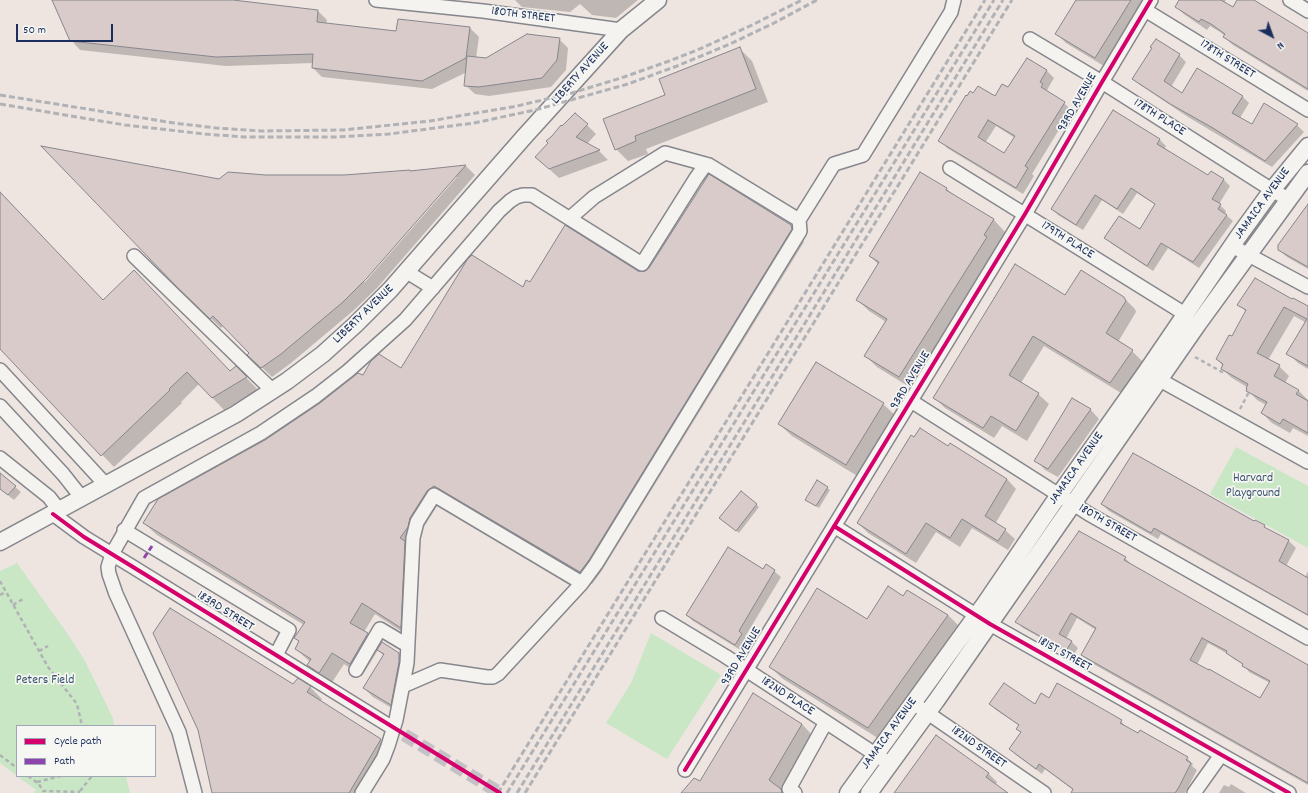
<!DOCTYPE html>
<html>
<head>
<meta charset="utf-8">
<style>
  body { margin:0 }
  #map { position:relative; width:1308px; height:793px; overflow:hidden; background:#eee5e1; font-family:Dekko,sans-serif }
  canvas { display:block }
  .legend { position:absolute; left:16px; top:725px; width:140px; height:52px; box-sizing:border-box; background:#f6f6f2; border:1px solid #9ea6b7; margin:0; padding:5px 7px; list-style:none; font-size:12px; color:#1b2f5e }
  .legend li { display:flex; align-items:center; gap:8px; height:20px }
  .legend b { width:20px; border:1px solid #9ea6b7 }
  .north { position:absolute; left:1252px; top:16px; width:40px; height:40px; -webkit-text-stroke:3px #f6f6f2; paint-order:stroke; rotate:139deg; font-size:11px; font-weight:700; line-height:16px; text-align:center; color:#1b2f5e }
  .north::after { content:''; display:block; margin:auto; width:14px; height:18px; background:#1b2f5e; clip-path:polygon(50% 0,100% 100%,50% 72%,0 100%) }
  .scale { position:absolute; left:16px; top:24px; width:97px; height:18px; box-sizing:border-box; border:2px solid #1b2f5e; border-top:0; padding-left:5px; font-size:12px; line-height:14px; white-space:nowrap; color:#1b2f5e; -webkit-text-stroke:3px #f6f6f2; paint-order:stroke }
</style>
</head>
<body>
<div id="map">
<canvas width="1308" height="793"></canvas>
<ul class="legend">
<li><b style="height:5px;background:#d6006c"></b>Cycle path</li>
<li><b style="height:5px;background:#8e44ad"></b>Path</li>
</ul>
<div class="north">N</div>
<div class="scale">50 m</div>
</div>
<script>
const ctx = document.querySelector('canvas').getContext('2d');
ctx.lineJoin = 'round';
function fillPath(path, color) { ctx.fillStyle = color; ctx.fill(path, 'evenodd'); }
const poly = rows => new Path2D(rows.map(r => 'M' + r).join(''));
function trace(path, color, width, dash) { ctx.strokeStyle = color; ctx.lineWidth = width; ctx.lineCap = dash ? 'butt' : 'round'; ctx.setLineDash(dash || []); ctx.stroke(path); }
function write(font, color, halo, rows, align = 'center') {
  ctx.font = font + ' Dekko,sans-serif'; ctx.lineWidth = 3.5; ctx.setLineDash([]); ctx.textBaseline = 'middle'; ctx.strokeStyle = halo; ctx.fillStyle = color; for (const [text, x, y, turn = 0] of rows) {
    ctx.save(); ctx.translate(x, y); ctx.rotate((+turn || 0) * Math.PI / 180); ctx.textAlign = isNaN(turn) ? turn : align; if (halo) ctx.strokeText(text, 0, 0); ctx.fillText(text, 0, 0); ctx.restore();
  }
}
fillPath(poly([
  [1236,447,1308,486,1308,548,1210,494],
  [17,563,69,636,84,659,113,718,114,726,17,726,17,776,0,763,0,571],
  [651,633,721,675,667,759,606,723,631,683],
  [17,776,126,776,130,793,34,793,36,790]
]), '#c9e6c5');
fillPath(poly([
  [53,0,223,0,318,11,327,20,326,24,397,32,470,28,479,37,476,58,486,59,559,39,568,48,566,70,551,87,489,96,475,94,465,85,467,72,432,89,322,77,313,68,313,63,226,66,80,50,71,40],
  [515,0,638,0,616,18,592,15,580,4,570,12,522,7],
  [1077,0,1145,0,1104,66,1066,43,1057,34],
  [1181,0,1226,0,1224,3,1233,9,1239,0,1252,0,1308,34,1308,91,1233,45,1224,37,1225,36,1220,32,1210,26,1207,30,1185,15,1176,7],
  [739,48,752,61,768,102,646,149,648,154,628,161,616,149,666,95],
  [1179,55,1186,62,1171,87,1182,94,1242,96,1249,103,1240,118,1252,126,1297,125,1304,132,1272,167,1188,117,1140,85,1133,78],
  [1027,59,1047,71,1054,78,1047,90,1049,92,1048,93,1064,103,1071,110,1032,174,1034,176,1023,194,947,148,940,140,995,97,1008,89],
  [996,126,1015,138,1004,154,985,143],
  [1113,112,1160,140,1166,146,1164,150,1208,177,1211,172,1224,180,1230,186,1219,204,1226,211,1225,214,1233,221,1199,268,1168,248,1153,271,1112,244,1106,238,1140,230,1156,205,1137,193,1123,214,1102,200,1083,230,1058,215,1052,209],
  [587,125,596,134,587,144,599,151,608,160,559,178,546,166,549,143],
  [466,166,475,175,377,288,353,311,291,363,272,377,249,355,251,353,224,325,221,328,188,297,219,180,266,176,344,176,410,172],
  [454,177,457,177,365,282,363,281],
  [921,173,947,189,953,195,994,220,1005,232,996,247,998,249,911,388,877,367,866,356,886,322,869,311,857,299,879,265,870,256],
  [0,193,103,301,231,372,236,367,258,390,224,410,199,384,181,402,182,403,114,467,0,348],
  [1308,206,1308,269,1287,257,1279,250],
  [791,226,803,238,804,242,601,572,592,584,447,497,439,503,422,530,419,539,413,639,375,614,364,632,380,647,399,654,408,663,400,713,373,697,364,688,384,656,378,650,362,676,344,664,331,684,320,677,308,665,310,662,296,649,299,642,296,638,304,625,157,535,144,523,266,440,363,377,401,369,530,283,637,272,646,272],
  [1255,280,1308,309,1308,369,1298,363,1288,353,1305,322,1294,316,1268,360,1279,366,1289,376,1285,383,1298,390,1308,400,1308,436,1293,428,1290,433,1272,423,1262,413,1266,405,1257,400,1248,390,1247,387,1232,378,1222,369,1223,366,1217,359,1232,337,1246,312,1239,304],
  [1066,297,1124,298,1135,309,1136,312,1118,342,1132,351,1143,362,1121,393,1044,346,1021,383,1038,394,1049,404,1027,441,1002,426,994,438,945,408,935,398],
  [883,404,896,416,859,477,792,436,779,424],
  [1090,409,1099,419,1058,477,1045,470,1036,460],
  [914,438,948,447,950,445,1007,479,1016,489,995,524,1005,530,1015,539,1008,550,972,528,960,547,936,532,916,563,868,533,858,523],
  [0,474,21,492,14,500,0,489],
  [827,488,830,490,819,508,809,502],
  [741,492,759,507,739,533,723,521],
  [1102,504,1255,523,1264,526,1268,530,1289,541,1296,548,1286,566,1305,577,1308,571,1308,616,1161,534,1158,539,1109,511],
  [1125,558,1131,564,1130,565,1308,665,1308,785,1088,661,1082,655,1096,630,1077,618,1066,639,1072,642,1078,648,1073,656,1023,628,1017,622],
  [1208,643,1228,654,1234,659,1244,665,1249,672,1270,683,1260,699,1197,665],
  [766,566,774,571,781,577,745,637,748,641,742,651,693,621,687,615,763,570],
  [904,597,948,615,960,627,881,740,783,679,770,667,868,620],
  [1057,684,1121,721,1127,728,1187,758,1193,764,1192,766,1197,770,1185,793,1077,793,1045,769,1042,774,1016,755,1010,749,1022,733,1018,729,1020,726,996,710,990,704,1035,706,1049,699],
  [294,686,310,687,322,699,320,702,381,740,393,752,368,793,213,793],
  [802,724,812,735,780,790,783,793,683,793],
  [936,736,989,774,997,782,996,785,1007,793,895,793],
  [1231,784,1246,793,1219,793,1224,785,1229,787]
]), '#0003');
const building = poly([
  [52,0,233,0,318,10,317,22,396,31,398,19,470,27,466,58,422,81,312,68,313,54,216,57,70,41,52,0],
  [1076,0,1131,0,1095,58,1055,34,1076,0],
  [1179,0,1221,0,1233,7,1237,0,1254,0,1308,33,1308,89,1223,37,1225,34,1211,24,1201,19,1199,22,1175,7,1179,0],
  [527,34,560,38,557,60,542,78,479,87,464,86,467,56,486,58,527,34],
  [1156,39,1180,54,1164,81,1182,93,1197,68,1243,96,1232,113,1252,124,1264,103,1298,124,1265,161,1213,128,1172,105,1132,79,1152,48,1150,47,1156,39],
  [740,47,756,89,635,136,636,141,615,150,603,119,665,95,659,79,740,47],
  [1027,58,1047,70,1040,82,1043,84,1041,87,1065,102,1025,166,1028,168,1016,188,938,141,966,95,967,96,970,91,973,93,978,86,995,96,1002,84,1008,87,1027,58],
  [988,120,1015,136,1004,153,978,137,988,120],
  [1113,110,1160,139,1157,144,1167,150,1208,175,1211,171,1224,179,1212,199,1221,204,1218,209,1227,215,1193,262,1161,243,1147,266,1104,238,1119,216,1140,229,1155,204,1131,188,1117,209,1095,195,1076,225,1051,209,1113,110],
  [575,113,588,124,576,137,600,150,549,169,535,157,548,143,546,141,552,136,561,125,562,126,575,113],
  [41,146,219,179,228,172,266,175,344,175,410,170,410,171,466,165,367,278,343,302,281,354,261,368,247,355,249,353,213,316,210,319,177,287,41,146],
  [920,172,947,188,946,190,994,219,984,235,987,237,899,377,864,356,887,319,856,300,879,262,869,256,920,172],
  [709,174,791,225,792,229,589,560,580,572,434,486,427,491,410,518,408,527,400,538,405,541,401,628,362,603,350,623,368,633,350,664,332,653,319,673,307,665,311,659,295,649,299,641,294,638,305,622,143,523,158,499,265,440,320,403,358,373,363,375,371,361,379,354,401,368,467,260,472,255,523,287,526,280,530,282,565,225,638,271,645,271,649,268,709,174],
  [0,192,103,300,134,270,230,371,236,366,247,377,212,398,187,372,169,389,170,390,101,456,0,349,0,192],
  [1308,204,1308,267,1278,250,1278,245,1308,204],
  [1015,264,1065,295,1081,270,1124,297,1126,301,1106,333,1133,350,1110,383,1033,336,1009,375,1039,393,1016,431,991,416,983,428,933,398,1015,264],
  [1255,278,1292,299,1293,298,1308,306,1308,366,1286,354,1307,319,1284,307,1257,353,1280,365,1274,376,1299,390,1296,394,1308,401,1308,433,1283,419,1280,424,1261,413,1267,402,1246,391,1247,389,1246,388,1248,384,1221,369,1223,364,1216,359,1229,335,1232,336,1246,310,1237,305,1255,278],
  [816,362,884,403,846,465,778,424,816,362],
  [1072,398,1091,409,1048,469,1034,461,1072,398],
  [920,428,948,446,950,443,1007,479,985,516,1006,529,998,541,962,519,950,538,926,523,906,554,857,523,911,435,914,437,920,428],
  [1133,453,1254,521,1255,520,1265,525,1264,527,1289,540,1279,561,1308,578,1308,615,1154,528,1151,533,1101,504,1133,453],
  [0,473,16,486,8,495,0,489,0,473],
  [817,480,828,487,816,506,805,500,817,480],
  [741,491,757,504,736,531,719,518,741,491],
  [1079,531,1126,557,1124,560,1308,665,1308,783,1081,655,1096,628,1071,613,1059,634,1072,641,1066,651,1015,622,1079,531],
  [1202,638,1227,651,1226,653,1243,664,1242,666,1270,681,1260,698,1209,669,1209,670,1190,660,1202,638],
  [728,547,763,569,766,564,775,570,739,631,742,634,735,645,686,615,728,547],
  [888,586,903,596,907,590,948,615,868,728,769,667,817,588,867,619,888,586],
  [170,608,293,684,298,678,311,686,307,692,381,739,349,793,212,793,198,730,153,633,170,608],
  [382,642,399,653,399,662,391,705,363,688,384,654,377,650,382,642],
  [1004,683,1035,704,1041,693,1049,698,1057,683,1122,720,1120,723,1138,733,1140,730,1188,757,1186,760,1191,763,1179,787,1175,793,1071,793,1073,789,1039,764,1036,769,1009,749,1021,732,1016,729,1019,725,989,704,1004,683],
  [753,693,802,724,769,780,781,789,782,793,681,793,694,778,700,781,753,693],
  [936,735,989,773,986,777,1008,793,894,793,936,735]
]);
fillPath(building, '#d9cbc9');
trace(building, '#86868d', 1);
trace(poly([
  [388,725,500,793]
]), '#c4c1c7', 13, [13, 6]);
const minor = poly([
  [376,0,483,11,621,30],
  [1290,0,1308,11],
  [1145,10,1308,110],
  [1030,39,1102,82,1272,190,1288,199],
  [950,168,1185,314],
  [570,218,594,197,665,153,709,165,799,220],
  [1232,246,1308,287],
  [134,256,273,391],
  [407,272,433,288],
  [0,370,106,485],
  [1151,375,1308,462],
  [911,401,1089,514,1308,638],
  [0,406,63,474,82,498],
  [0,458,49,497,59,510],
  [53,514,84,537,133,567,388,725],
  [834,526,990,624,1289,793],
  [124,530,289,630,276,655],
  [662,618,725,656,884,760],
  [356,670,380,629,407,645],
  [403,686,440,670,487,677,493,677,498,674,582,583,596,564,800,231,799,220,834,164,863,155,951,12,954,0],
  [919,707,1044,793],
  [685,770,1025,214,1102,82,1151,0],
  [195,793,179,732,116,594,109,574,108,567,112,554,144,498,261,433,316,396,348,371,405,320,499,211,510,201,516,197,523,195,532,195,642,264,696,178,706,164],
  [362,793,383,759,388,746,396,720,407,663,413,538,417,522,434,495,582,583],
  [795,793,789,789,826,722],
  [1194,793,1221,755]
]);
const major = poly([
  [0,542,236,414,287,381,323,354,355,325,390,290,524,137,621,30,658,0],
  [848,793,984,605,1052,505,1146,372,1238,237,1272,190,1308,146],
  [869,793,936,701,1198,324,1308,173]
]);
trace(minor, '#86868d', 16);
trace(major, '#86868d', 19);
trace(poly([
  [1195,357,1222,372,1223,370],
  [1240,409,1249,392],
  [0,581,48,667,55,676,77,704,82,726],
  [0,595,6,592],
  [13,605,23,599],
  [39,651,48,646],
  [0,755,17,768],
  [28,776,39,784,43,791,80,792],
  [37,782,61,776],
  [80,791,92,776]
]), '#b1b2b6', 2.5, [4, 3]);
trace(minor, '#f4f3f0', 13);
trace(major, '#f4f3f0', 16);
trace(poly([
  [0,95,174,123,216,128,261,131,343,130,430,121,517,106,572,93,624,77,672,60,702,48,750,26,802,0],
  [0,104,125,125,205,134,244,137,337,137,389,134,435,128,474,123,535,110,628,84,677,66,730,44,774,23,817,0],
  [498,793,985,0],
  [507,793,994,0],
  [517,793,1003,0],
  [525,793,1012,0]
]), '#b1b2b6', 3, [6, 3]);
trace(poly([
  [144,558,152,546]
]), '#8e44ad', 3, [6, 3]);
trace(poly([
  [53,514,84,537,133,567,500,793],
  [834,526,990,624,1289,793],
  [685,770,1025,214,1102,82,1151,0]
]), '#d6006c', 4);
write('13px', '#1b2f5e', '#f6f6f2', [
  ["180TH STREET",523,16,7],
  ["178TH STREET",1227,60,32],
  ["LIBERTY AVENUE",581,74,-48],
  ["93RD AVENUE",1078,103,-60],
  ["178TH PLACE",1159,118,32],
  ["JAMAICA AVENUE",1263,204,-54],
  ["179TH PLACE",1067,241,32],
  ["LIBERTY AVENUE",364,315,-44],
  ["93RD AVENUE",911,381,-59],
  ["JAMAICA AVENUE",1077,469,-55],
  ["180TH STREET",1107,524,30],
  ["183RD STREET",225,612,32],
  ["181ST STREET",1064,655,29],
  ["93RD AVENUE",742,657,-59],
  ["182ND PLACE",787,697,33],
  ["JAMAICA AVENUE",890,734,-54],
  ["182ND STREET",978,748,35]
]);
write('13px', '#38546e', '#f6f6f2', [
  ["Harvard",1253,479],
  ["Playground",1253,494],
  ["Peters Field",45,681]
]);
</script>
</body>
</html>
